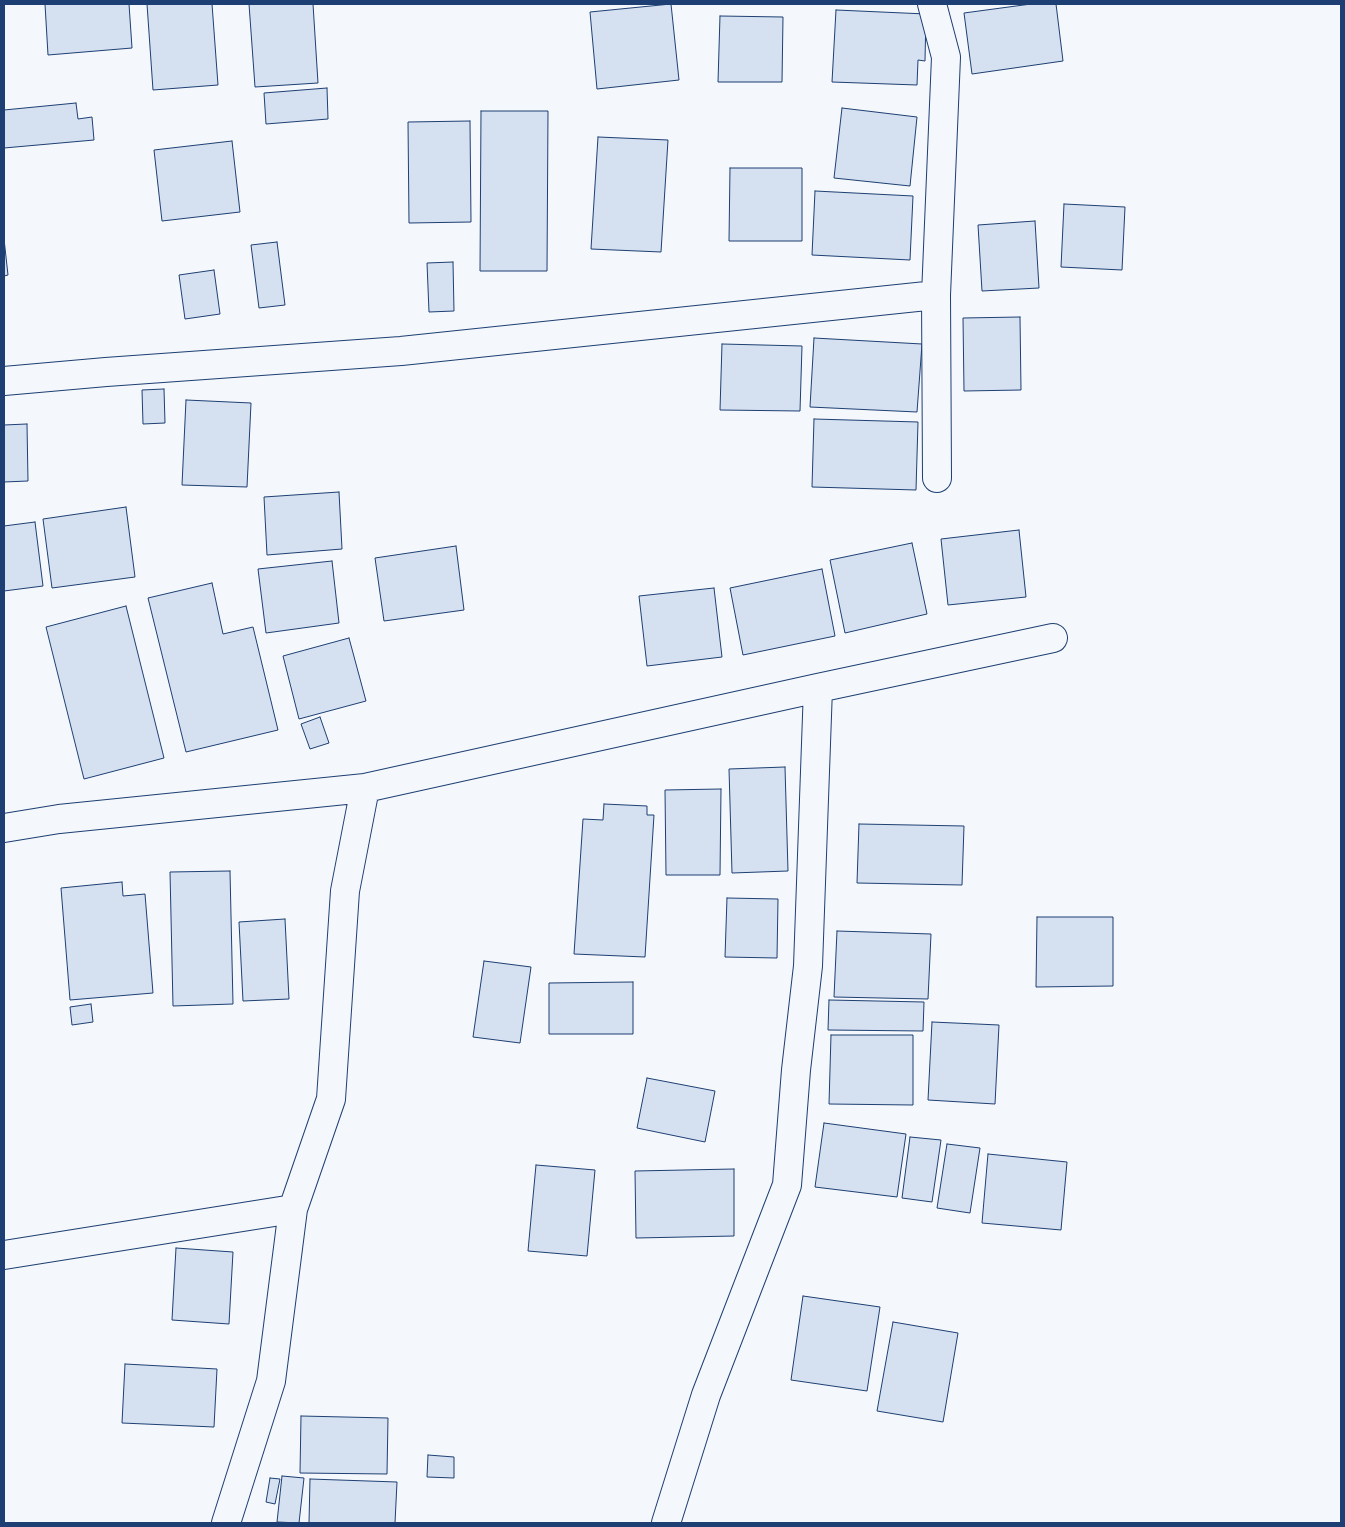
<!DOCTYPE html>
<html>
<head>
<meta charset="utf-8">
<style>
  body { margin:0 }
  #map { position:relative; width:1345px; height:1527px; overflow:hidden; background:#f4f7fb; font-family:"DM Sans",sans-serif }
  canvas { display:block }
  .frame { position:absolute; inset:0; border:5px solid #1d3f73; pointer-events:none }
</style>
</head>
<body>
<div id="map">
<canvas width="1345" height="1527"></canvas>
<div class="frame"></div>
</div>
<script>
const ctx = document.querySelector('canvas').getContext('2d');
ctx.lineJoin = 'round';
function fillPath(path, color) { ctx.fillStyle = color; ctx.fill(path, 'evenodd'); }
const poly = rows => new Path2D(rows.map(r => 'M' + r).join(''));
function trace(path, color, width, dash) { ctx.strokeStyle = color; ctx.lineWidth = width; ctx.lineCap = dash ? 'butt' : 'round'; ctx.setLineDash(dash || []); ctx.stroke(path); }
const building = poly([
  [45,4,129,4,132,48,48,55,45,4],
  [147,4,212,4,218,85,153,90,147,4],
  [249,4,313,4,318,83,255,87,249,4],
  [671,4,679,80,597,89,590,12,671,4],
  [1031,4,1056,4,1063,61,972,74,964,13,1031,4],
  [836,10,926,14,925,61,918,60,917,85,832,82,836,10],
  [720,16,783,17,782,82,718,82,720,16],
  [327,88,328,119,266,124,264,93,327,88],
  [76,103,78,119,92,117,94,140,4,148,4,110,76,103],
  [842,108,917,117,910,186,834,178,842,108],
  [481,111,548,111,547,271,480,271,481,111],
  [470,121,471,222,409,223,408,122,470,121],
  [598,137,668,140,661,252,591,249,598,137],
  [232,141,240,212,162,221,154,150,232,141],
  [730,168,802,168,802,241,729,241,730,168],
  [815,191,913,196,910,260,812,255,815,191],
  [1064,204,1125,207,1122,270,1061,267,1064,204],
  [1035,221,1039,288,982,291,978,225,1035,221],
  [4,239,8,275,4,276,4,239],
  [277,242,285,305,259,308,251,245,277,242],
  [453,262,454,311,429,312,427,263,453,262],
  [214,270,220,314,185,319,179,275,214,270],
  [1020,317,1021,390,964,391,963,318,1020,317],
  [814,338,922,344,917,412,810,407,814,338],
  [722,344,802,346,800,411,720,410,722,344],
  [164,389,165,423,143,424,142,390,164,389],
  [186,400,251,403,247,487,182,485,186,400],
  [814,419,918,422,916,490,812,487,814,419],
  [27,424,28,481,4,482,4,425,27,424],
  [339,492,342,549,267,555,264,497,339,492],
  [126,507,135,577,52,588,43,519,126,507],
  [35,522,43,586,4,591,4,526,35,522],
  [1019,530,1026,597,948,605,941,539,1019,530],
  [912,543,927,614,845,633,830,560,912,543],
  [456,546,464,610,384,621,375,558,456,546],
  [332,561,339,623,266,633,258,569,332,561],
  [822,569,835,636,743,655,730,588,822,569],
  [212,583,223,634,253,627,278,730,186,752,148,598,212,583],
  [714,588,722,657,647,666,639,596,714,588],
  [126,606,164,758,84,779,46,627,126,606],
  [349,638,366,701,299,719,283,656,349,638],
  [320,717,329,743,310,749,301,724,320,717],
  [785,767,788,871,732,873,729,769,785,767],
  [721,789,720,875,666,875,665,790,721,789],
  [604,804,647,806,647,815,654,815,645,957,574,954,583,819,603,820,604,804],
  [859,824,964,826,962,885,857,883,859,824],
  [230,871,233,1004,173,1006,170,872,230,871],
  [122,882,123,896,145,894,153,993,70,1000,61,888,122,882],
  [727,898,778,899,777,958,725,957,727,898],
  [1037,917,1113,917,1113,986,1036,987,1037,917],
  [285,919,289,999,243,1001,239,922,285,919],
  [837,931,931,934,928,999,834,997,837,931],
  [484,961,531,967,520,1043,473,1037,484,961],
  [633,982,633,1034,549,1034,549,983,633,982],
  [829,1000,924,1002,923,1031,828,1030,829,1000],
  [91,1004,93,1022,72,1025,70,1007,91,1004],
  [932,1022,999,1025,995,1104,928,1100,932,1022],
  [831,1035,913,1035,913,1105,829,1104,831,1035],
  [647,1078,715,1091,705,1142,637,1128,647,1078],
  [824,1123,906,1134,897,1197,815,1187,824,1123],
  [910,1137,941,1140,932,1202,902,1198,910,1137],
  [947,1144,980,1148,970,1213,937,1208,947,1144],
  [988,1154,1067,1162,1061,1230,982,1223,988,1154],
  [536,1165,595,1170,587,1256,528,1251,536,1165],
  [734,1169,734,1236,636,1238,635,1171,734,1169],
  [176,1248,233,1252,229,1324,172,1320,176,1248],
  [803,1296,880,1307,867,1391,791,1380,803,1296],
  [893,1322,958,1333,943,1422,877,1411,893,1322],
  [125,1364,217,1369,214,1427,122,1423,125,1364],
  [301,1416,388,1418,387,1474,300,1473,301,1416],
  [428,1455,454,1457,454,1478,427,1477,428,1455],
  [282,1476,304,1478,299,1523,277,1522,282,1476],
  [270,1478,280,1479,275,1504,266,1502,270,1478],
  [310,1479,397,1482,395,1523,309,1523,310,1479]
]);
fillPath(building, '#d5e0f0');
trace(building, '#1d3f73', 1);
const street = poly([
  [932,4,946,57,936,295,937,478],
  [4,381,106,372,401,351,936,295],
  [4,828,59,819,365,788,818,688,1053,638],
  [4,1255,293,1209],
  [226,1523,271,1381,293,1209,331,1099,345,891,365,788],
  [666,1523,706,1395,787,1185,796,1070,808,966,818,688]
]);
trace(street, '#1d3f73', 30);
trace(street, '#f4f7fb', 28);
</script>
</body>
</html>
